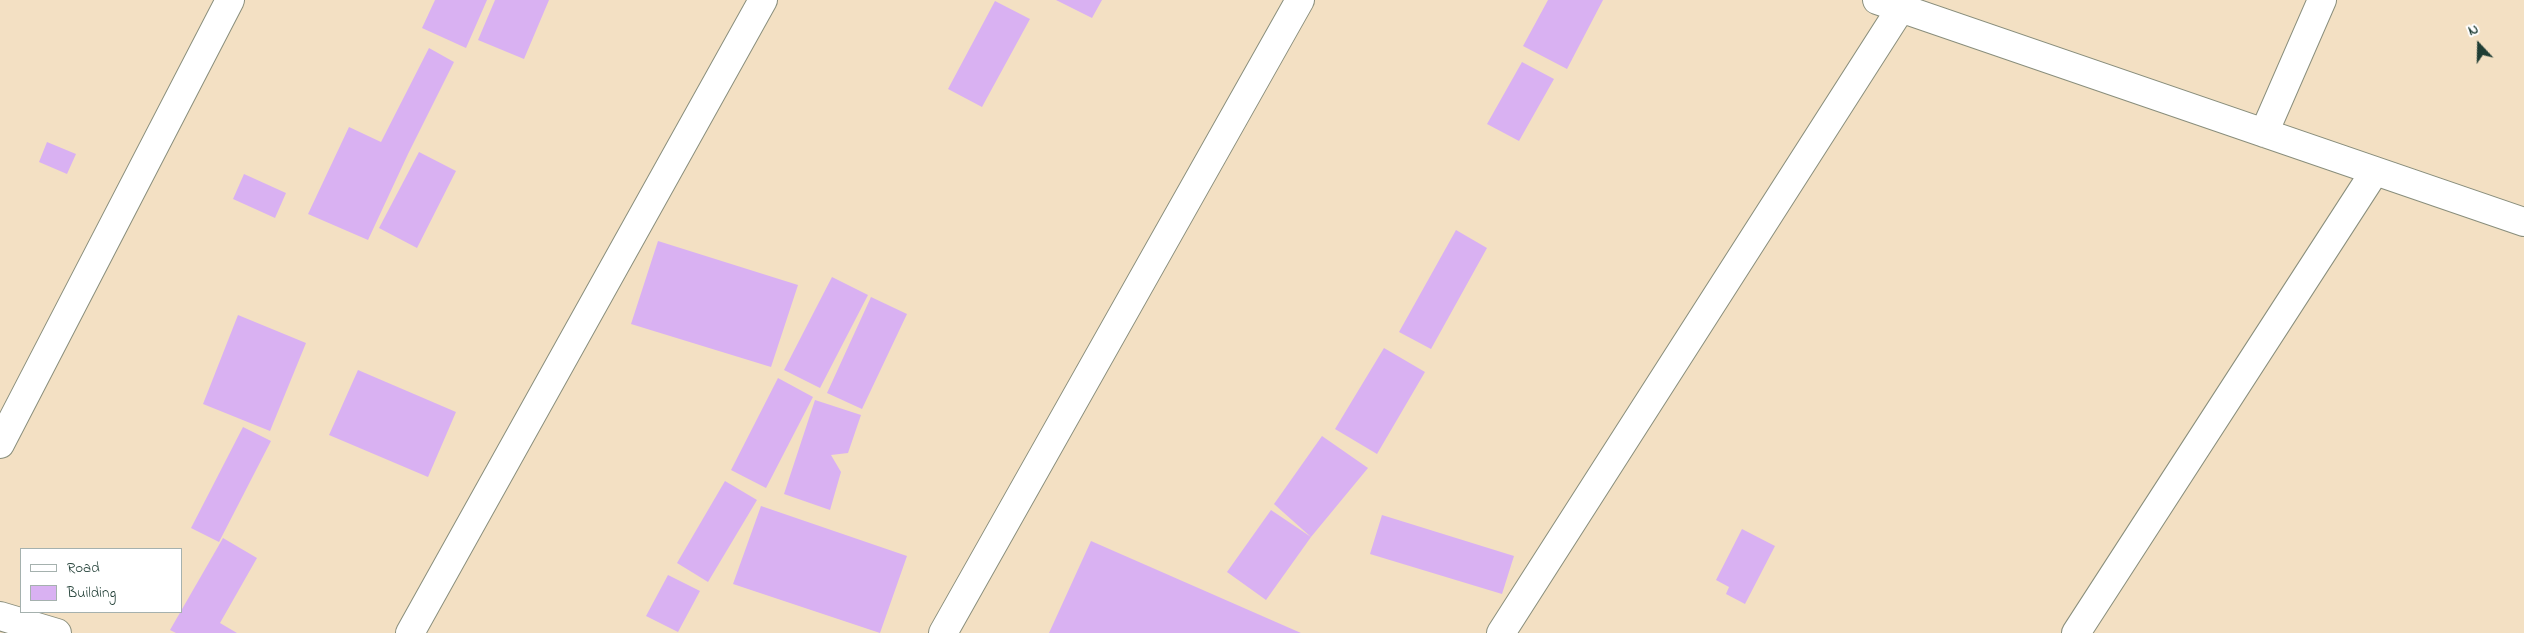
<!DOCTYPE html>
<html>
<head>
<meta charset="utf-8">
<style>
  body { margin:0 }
  #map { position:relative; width:2524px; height:633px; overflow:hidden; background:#f3e0c3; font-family:"Indie Flower",sans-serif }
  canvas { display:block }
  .legend { position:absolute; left:20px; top:548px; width:162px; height:65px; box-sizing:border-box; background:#fff; border:1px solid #a5b1ae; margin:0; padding:6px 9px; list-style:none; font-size:15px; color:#1f3d34 }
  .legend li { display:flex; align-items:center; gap:10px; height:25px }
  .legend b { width:25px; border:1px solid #a5b1ae }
  .north { position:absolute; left:2454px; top:20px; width:50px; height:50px; -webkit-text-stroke:4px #fff; paint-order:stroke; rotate:339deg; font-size:14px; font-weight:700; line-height:20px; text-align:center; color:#1f3d34 }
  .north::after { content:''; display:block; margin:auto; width:18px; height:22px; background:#1f3d34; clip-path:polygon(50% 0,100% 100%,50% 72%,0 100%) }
</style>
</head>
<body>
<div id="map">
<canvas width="2524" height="633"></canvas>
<ul class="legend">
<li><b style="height:6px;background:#fff"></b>Road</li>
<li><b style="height:14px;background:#d9b1f2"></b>Building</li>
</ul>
<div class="north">N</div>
</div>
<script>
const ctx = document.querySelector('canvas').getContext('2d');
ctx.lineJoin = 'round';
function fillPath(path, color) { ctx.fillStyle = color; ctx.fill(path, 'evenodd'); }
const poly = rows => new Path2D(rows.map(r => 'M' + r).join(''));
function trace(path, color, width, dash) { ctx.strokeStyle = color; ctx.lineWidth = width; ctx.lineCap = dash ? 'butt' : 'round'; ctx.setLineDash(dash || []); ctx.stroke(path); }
fillPath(poly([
  [435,0,487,0,466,48,422,28],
  [495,0,549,0,524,59,478,40],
  [1056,0,1102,0,1092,18],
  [1548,0,1603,0,1567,69,1523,46],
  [995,1,1030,19,982,107,948,89],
  [429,48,454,62,408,154,368,240,308,214,349,127,381,142],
  [1522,62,1554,79,1519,141,1487,124],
  [47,142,76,154,67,174,39,162],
  [419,152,456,171,417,248,379,228],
  [244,174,286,193,275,218,233,199],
  [1456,230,1487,248,1431,349,1399,332],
  [658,241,798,285,771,367,631,324],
  [832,277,868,295,820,388,784,370],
  [871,297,907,314,862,409,827,393],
  [238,315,306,343,270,431,203,404],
  [1384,348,1425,372,1377,454,1335,429],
  [358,370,456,412,428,477,329,435],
  [778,378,813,397,766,488,731,470],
  [815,400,861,415,848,453,831,455,841,472,830,510,784,494],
  [243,427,271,441,219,542,191,528],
  [1322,436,1368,468,1311,537,1274,504],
  [725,481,757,500,708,582,677,563],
  [761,506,907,556,880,633,733,584],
  [1271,510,1311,537,1266,600,1227,572],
  [1382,515,1514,556,1502,594,1370,554],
  [1742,529,1775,546,1745,604,1726,594,1729,587,1716,580],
  [223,538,257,558,220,623,237,633,176,633,170,630],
  [1091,541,1301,633,1049,633],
  [668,575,700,591,678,632,646,616]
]), '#d9b1f2');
const street = poly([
  [1877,0,2524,222],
  [2264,133,2322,0],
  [0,444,230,0],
  [0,616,57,633],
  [410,633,763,0],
  [943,633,1300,0],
  [1501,633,1901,8],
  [2076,633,2375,171]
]);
trace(street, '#898e7c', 30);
trace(street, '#fff', 28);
</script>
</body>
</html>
